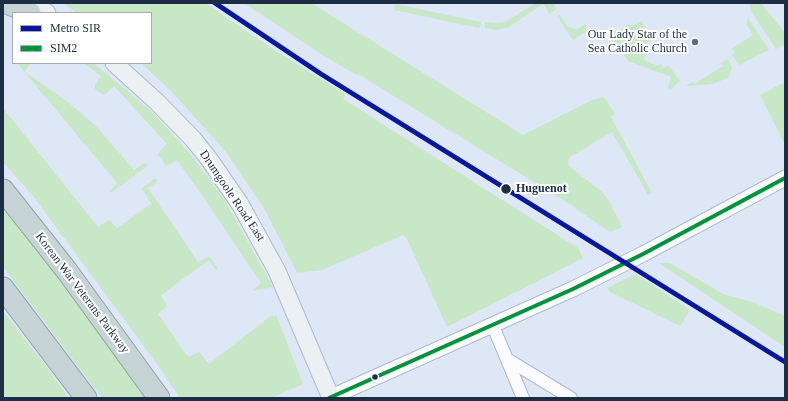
<!DOCTYPE html>
<html>
<head>
<meta charset="utf-8">
<style>
  body { margin:0 }
  #map { position:relative; width:788px; height:401px; overflow:hidden; background:#dee7f5; font-family:Georgia,serif }
  canvas { display:block }
  .frame { position:absolute; inset:0; border:4px solid #1d2d43; pointer-events:none }
  .legend { position:absolute; left:12px; top:12px; width:140px; height:52px; box-sizing:border-box; background:#fff; border:1px solid #a5abb4; margin:0; padding:5px 7px; list-style:none; font-size:12px; color:#1d2d43 }
  .legend li { display:flex; align-items:center; gap:8px; height:20px }
  .legend b { width:20px; border:1px solid #a5abb4 }
</style>
</head>
<body>
<div id="map">
<canvas width="788" height="401"></canvas>
<div class="frame"></div>
<ul class="legend">
<li><b style="height:5px;background:#08179c"></b>Metro SIR</li>
<li><b style="height:5px;background:#00933c"></b>SIM2</li>
</ul>
</div>
<script>
const ctx = document.querySelector('canvas').getContext('2d');
ctx.lineJoin = 'round';
function fillPath(path, color) { ctx.fillStyle = color; ctx.fill(path, 'evenodd'); }
const poly = rows => new Path2D(rows.map(r => 'M' + r).join(''));
function trace(path, color, width, dash) { ctx.strokeStyle = color; ctx.lineWidth = width; ctx.lineCap = dash ? 'butt' : 'round'; ctx.setLineDash(dash || []); ctx.stroke(path); }
function write(font, color, halo, rows, align = 'center') {
  ctx.font = font + ' Georgia,serif'; ctx.lineWidth = 4; ctx.setLineDash([]); ctx.textBaseline = 'middle'; ctx.strokeStyle = halo; ctx.fillStyle = color; for (const [text, x, y, turn = 0] of rows) {
    ctx.save(); ctx.translate(x, y); ctx.rotate((+turn || 0) * Math.PI / 180); ctx.textAlign = isNaN(turn) ? turn : align; if (halo) ctx.strokeText(text, 0, 0); ctx.fillText(text, 0, 0); ctx.restore();
  }
}
fillPath(poly([
  [63,3,205,3,276,51,345,94,343,99,578,248,583,258,447,327,406,237,403,235,322,270,297,273,265,210,226,152,172,92,141,63,151,63,151,13,77,13],
  [244,3,311,3,523,135,592,100,604,97,615,114,611,117,652,193,648,195,612,132,570,157,568,161,569,166,602,192,609,201,622,227,610,232,576,209,576,208,358,74,357,75,324,56],
  [536,3,554,3,556,9,550,14,543,4,509,27,497,30,485,28,485,22,495,23,505,22],
  [750,3,761,3,785,33,785,44,776,49,750,10],
  [395,4,481,22,481,24,479,28,399,11,394,10],
  [559,14,567,26,576,30,586,24,587,31,573,40,557,16],
  [748,18,769,50,739,65,732,55,735,52,732,49,753,35,746,24],
  [641,21,653,39,645,45,644,60,658,66,661,64,664,68,668,65,680,81,671,89,668,88,671,77,628,61,610,36,629,24,633,26],
  [728,59,732,67,729,77,713,84,686,86,692,82,694,84,723,66,721,63],
  [17,63,30,63,25,72,69,103,96,126,134,170,144,163,147,164,146,167,112,192,109,192,117,183],
  [84,63,93,63,130,93,156,116,192,156,224,199,273,287,252,291,261,283,208,204,177,160,166,166,158,155,159,152,167,144,114,86,104,95,95,89,95,84,101,76],
  [785,82,785,145,760,95],
  [3,108,98,227,109,220,117,228,151,204,142,188,154,179,157,179,157,182,148,188,198,262,209,256,217,267,217,269,215,269,209,260,161,295,167,306,158,314,188,357,199,352,209,364,272,315,273,317,276,315,303,384,271,398,180,398,152,357,33,196,3,162],
  [3,203,43,254,149,398,102,398,3,267],
  [659,263,670,263,723,294,753,302,785,316,785,347],
  [636,274,690,310,680,326,610,292,607,288],
  [3,311,43,362,69,398,3,398]
]), '#c7e7c6');
const minor = poly([
  [493,326,523,398],
  [507,359,571,398]
]);
const tertiary = poly([
  [329,398,573,289,643,254,785,178]
]);
const secondary = poly([
  [33,3,47,13],
  [114,63,157,102,193,139,209,159,240,204,277,271,331,398]
]);
const motorway = poly([
  [7,3,30,13],
  [3,190,67,271,159,398],
  [3,288,86,398]
]);
trace(minor, '#aeb9ca', 14);
trace(tertiary, '#aeb9ca', 17);
trace(secondary, '#aeb9ca', 19);
trace(motorway, '#90a3ab', 23);
trace(minor, '#fafbfe', 12);
trace(tertiary, '#fafbfe', 15);
trace(secondary, '#ebf0f2', 17);
trace(motorway, '#c6d4d6', 21);
trace(poly([
  [329,398,573,289,643,254,785,178]
]), '#00933c', 4);
trace(poly([
  [215,3,321,74,785,362]
]), '#08179c', 5);
for (const [x, y, r, color] of [
  [695,42,4,"#616e81"],
  [506,189,5.5,"#1d2d43"],
  [375,377,3.5,"#1d2d43"]
]) { const dot = new Path2D(); dot.arc(x, y, r, 0, 2 * Math.PI); ctx.fillStyle = color; ctx.fill(dot); trace(dot, '#fff', 1.5); }
write('12px', '#1d2d43', '#fff', [
  ["Our Lady Star of the",687,35],
  ["Sea Catholic Church",687,49]
], 'right');
write('bold 12px', '#1d2d43', '#fff', [
  ["Huguenot",516,189]
], 'left');
write('12px', '#1d2d43', '#fff', [
  ["Drumgoole Road East",232,196,56],
  ["Korean War Veterans Parkway",82,293,53]
]);
</script>
</body>
</html>
